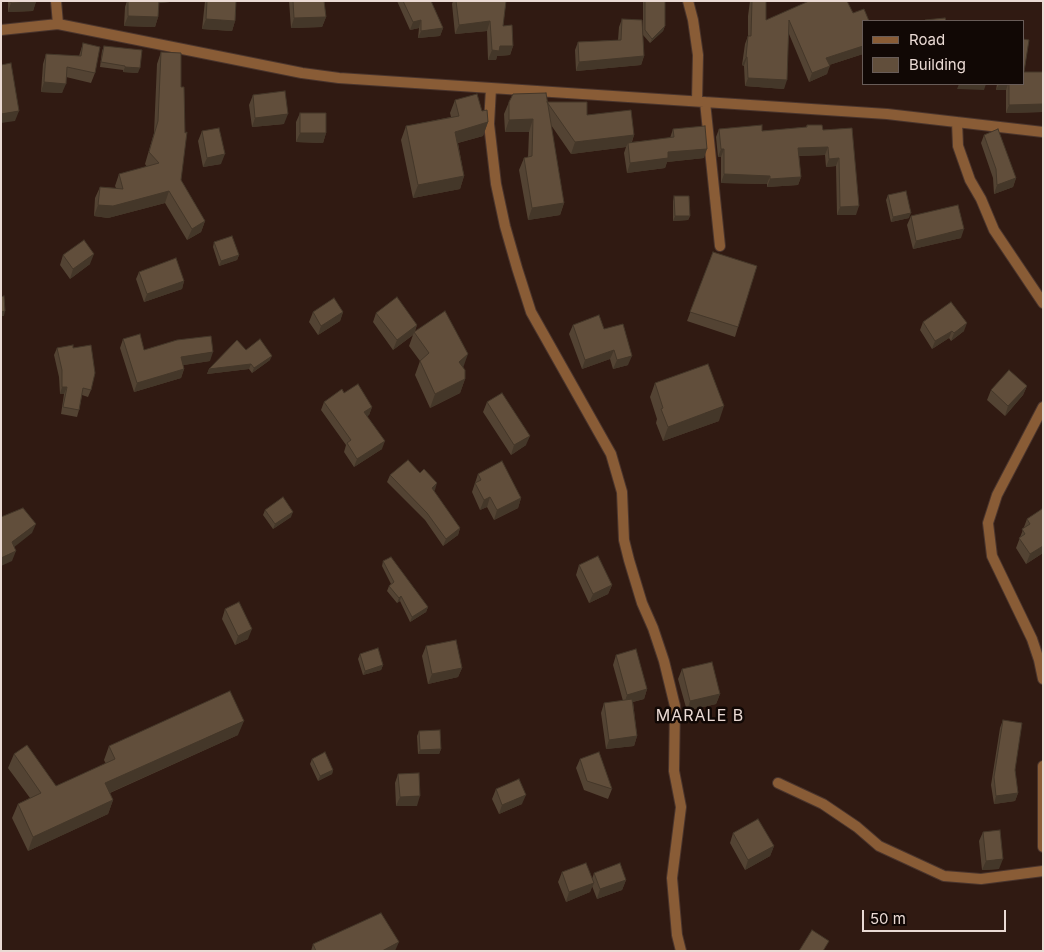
<!DOCTYPE html>
<html>
<head>
<meta charset="utf-8">
<style>
  body { margin:0 }
  #map { position:relative; width:1044px; height:952px; overflow:hidden; background:#301a12; font-family:Inter,sans-serif }
  canvas { display:block }
  .frame { position:absolute; inset:0; border:2px solid #eadad4; pointer-events:none }
  .legend { position:absolute; left:862px; top:20px; width:162px; height:65px; box-sizing:border-box; background:#110805; border:1px solid #685c58; margin:0; padding:6px 9px; list-style:none; font-size:15px; color:#eadad4 }
  .legend li { display:flex; align-items:center; gap:10px; height:25px }
  .legend b { width:25px; border:1px solid #685c58 }
  .scale { position:absolute; left:862px; top:910px; width:144px; height:22px; box-sizing:border-box; border:2px solid #eadad4; border-top:0; padding-left:6px; font-size:15px; line-height:18px; white-space:nowrap; color:#eadad4; -webkit-text-stroke:4px #110805; paint-order:stroke }
</style>
</head>
<body>
<div id="map">
<canvas width="1044" height="952"></canvas>
<div class="frame"></div>
<ul class="legend">
<li><b style="height:6px;background:#895c36"></b>Road</li>
<li><b style="height:14px;background:#614e3b"></b>Building</li>
</ul>
<div class="scale">50 m</div>
</div>
<script>
const ctx = document.querySelector('canvas').getContext('2d');
ctx.lineJoin = 'round';
const poly = rows => new Path2D(rows.map(r => 'M' + r).join(''));
function trace(path, color, width, dash) { ctx.strokeStyle = color; ctx.lineWidth = width; ctx.lineCap = dash ? 'butt' : 'round'; ctx.setLineDash(dash || []); ctx.stroke(path); }
function fillPath(path, color) { ctx.fillStyle = color; ctx.fill(path, 'evenodd'); }
function write(font, color, halo, rows, align = 'center') {
  ctx.font = font + ' Inter,sans-serif'; ctx.lineWidth = 5; ctx.setLineDash([]); ctx.textBaseline = 'middle'; ctx.strokeStyle = halo; ctx.fillStyle = color; for (const [text, x, y, turn = 0] of rows) {
    ctx.save(); ctx.translate(x, y); ctx.rotate((+turn || 0) * Math.PI / 180); ctx.textAlign = isNaN(turn) ? turn : align; if (halo) ctx.strokeText(text, 0, 0); ctx.fillText(text, 0, 0); ctx.restore();
  }
}
const street = poly([
  [56,1,58,24,302,73,339,78,887,114,1043,132],
  [688,1,693,20,698,55,697,101],
  [1,30,58,24],
  [491,88,489,124,496,184,505,226,517,268,531,312,611,454,622,492,624,540,629,560,642,603,653,628,664,661,675,706,674,771,681,807,672,878,677,935,681,951],
  [705,102,720,246],
  [957,122,958,146,970,180,981,199,994,230,1043,303],
  [1043,407,997,495,988,523,992,556,1032,639,1039,660,1043,679],
  [1043,766,1043,847],
  [778,783,823,804,857,827,879,846,944,876,981,879,1043,871]
]);
trace(street, '#4a352d', 12);
trace(street, '#895c36', 10);
fillPath(poly([
  [8,1,36,1,33,11,8,12],
  [127,1,171,1,170,2,158,3,158,17,155,27,124,26,125,7],
  [205,1,236,1,235,21,232,31,202,29],
  [289,1,324,1,326,17,322,27,291,28],
  [397,1,431,1,443,28,440,36,418,38,419,28,410,30],
  [453,1,506,1,503,26,513,46,510,55,497,56,496,60,488,60,487,31,455,34,452,4],
  [643,1,665,1,665,26,663,31,650,43,643,35],
  [750,1,766,1,766,20,853,13,863,21,863,54,829,65,827,74,809,82,789,34,784,89,745,86,744,66,742,65,745,44,748,36,748,16],
  [622,19,644,56,641,65,576,71,575,50,578,42,618,40,619,27],
  [83,43,95,73,91,83,66,77,62,93,41,92,43,64,46,54,79,56],
  [104,46,138,73,123,72,123,70,100,67,102,51],
  [161,52,181,87,181,180,205,221,201,232,187,240,165,203,108,218,94,216,95,198,100,187,116,188,115,186,119,174,147,167,145,164,154,133,157,64],
  [1024,72,1043,72,1043,112,1006,113,1006,90,996,90,997,84,1023,84],
  [253,95,284,124,252,127,249,105],
  [455,100,482,111,488,122,483,136,458,143,464,176,460,189,413,198,401,140,406,126,451,117,450,113],
  [509,102,547,102,587,115,634,135,632,142,670,138,673,129,704,158,667,162,665,168,627,173,624,153,626,147,571,154,551,125,564,203,560,215,528,220,519,170,524,158,528,157,529,132,505,132,504,114],
  [300,113,326,133,323,143,296,142,296,122],
  [807,125,823,130,852,128,856,215,837,215,836,166,826,167,825,155,799,156,801,177,798,185,767,187,767,184,721,183,721,157,718,157,716,137,719,129,762,131,806,127],
  [202,131,221,164,203,167,198,141],
  [984,135,1016,178,1013,187,994,194,993,178,981,143],
  [888,195,909,218,891,222,886,200],
  [674,196,690,216,688,220,673,221,673,201],
  [911,216,961,238,913,249,907,225],
  [214,242,239,255,237,260,219,266,213,247],
  [713,252,738,327,735,337,687,321],
  [63,255,90,264,70,279,60,265],
  [139,272,184,281,182,289,144,302,136,279],
  [313,312,343,312,340,321,318,335,309,322],
  [376,313,417,325,415,331,463,367,465,379,460,393,430,408,415,375,420,361,409,346,413,335,393,350,373,322],
  [923,322,964,331,951,341,949,338,932,349,920,330],
  [573,325,604,329,628,365,613,369,610,359,582,369,569,334],
  [123,339,144,350,210,361,183,365,184,369,181,378,134,392,120,348],
  [57,348,73,348,91,390,88,397,82,395,79,410,77,417,61,414,64,394,60,394,59,377,54,355],
  [270,360,252,373,249,369,207,374,209,369],
  [655,383,719,421,663,441,656,423,657,419,650,397],
  [1027,386,1023,395,1005,416,987,400,991,390],
  [344,393,372,407,369,415,367,416,382,449,354,467,344,452,346,445,321,410,324,402],
  [487,402,526,445,511,455,483,412],
  [478,474,521,498,518,508,494,520,487,507,480,510,472,492],
  [390,475,435,490,433,491,460,528,458,535,443,546,425,520,387,482],
  [1042,509,1043,553,1026,564,1016,548,1027,519],
  [265,510,291,517,273,529,263,515],
  [383,561,428,607,426,612,410,622,400,601,397,603,387,591,389,586,391,584,382,566],
  [579,565,612,585,608,594,589,603,576,575],
  [225,609,248,639,235,645,222,619],
  [426,646,462,668,458,677,428,684,422,656],
  [360,654,383,665,381,670,363,675,358,659],
  [616,655,647,689,644,699,633,702,637,736,634,746,606,749,601,713,604,703,623,701,613,665],
  [682,669,720,694,716,704,687,711,678,679],
  [1003,720,1015,770,1018,793,1015,801,994,804,991,785,1000,728],
  [419,731,441,749,439,754,418,754,417,736],
  [238,735,110,793,113,800,108,814,28,851,12,818,18,804,30,798,8,768,14,754,56,786,106,764,104,760,109,746],
  [312,759,333,770,332,774,318,781,310,764],
  [580,759,612,789,608,799,584,790,576,768],
  [398,774,417,806,396,806,395,783],
  [496,789,522,804,499,814,492,799],
  [983,832,999,869,982,870,979,841],
  [733,833,774,846,770,856,745,870,730,843],
  [562,872,592,879,594,873,626,880,622,890,597,899,592,886,590,892,566,902,558,882],
  [313,944,395,951,311,951]
]), '#534333');
fillPath(poly([
  [145,1,171,1,170,2,144,4],
  [36,2,33,11,8,12,11,3],
  [128,16,158,17,155,27,124,26],
  [326,17,322,27,291,28,294,18],
  [206,19,235,21,232,31,202,29],
  [421,20,419,28,410,30,413,22],
  [490,21,487,31,455,34,459,25],
  [665,26,663,31,650,43,652,39],
  [443,28,440,36,418,38,421,31],
  [500,46,513,46,510,55,497,56,496,60,488,60,492,50],
  [863,46,863,54,823,67,826,58],
  [644,56,641,65,576,71,579,62],
  [746,57,747,57,744,66,742,65],
  [830,66,827,74,809,82,812,73],
  [125,67,140,68,138,73,123,72],
  [748,78,787,80,784,89,745,86],
  [44,82,66,84,62,93,41,92],
  [959,84,986,84,984,90,957,89],
  [999,84,1008,84,1006,90,996,90],
  [1043,104,1043,112,1006,113,1009,105],
  [19,111,15,121,1,123,1,114],
  [288,114,284,124,252,127,255,118],
  [533,119,529,132,505,132,509,120],
  [488,122,483,136,450,145,455,132],
  [300,133,326,133,323,143,296,142],
  [634,135,630,146,628,143,626,147,571,154,575,142],
  [828,147,825,155,795,156,798,148],
  [707,149,704,158,667,162,665,168,627,173,630,163,668,152],
  [721,149,724,149,721,157,718,157],
  [225,154,221,164,203,167,207,158],
  [839,158,836,166,826,167,829,159],
  [724,174,770,176,767,184,721,183],
  [464,176,460,189,413,198,418,185],
  [801,177,798,185,767,187,770,179],
  [1016,178,1013,187,994,194,997,185],
  [169,191,165,203,108,218,94,216,98,205],
  [564,203,560,215,528,220,532,208],
  [859,206,856,215,837,215,840,207],
  [911,213,909,218,891,222,893,217],
  [675,216,690,216,688,220,673,221],
  [205,221,201,232,187,240,192,229],
  [964,229,961,238,913,249,916,241],
  [94,254,90,264,70,279,73,269],
  [239,255,237,260,219,266,221,261],
  [184,281,182,289,144,302,147,294],
  [5,311,4,316,1,316,1,312],
  [343,312,340,321,318,335,321,326],
  [967,323,964,331,951,341,954,333],
  [417,325,413,335,393,350,397,340],
  [952,331,949,338,932,349,935,341],
  [614,350,610,359,582,369,585,360],
  [213,352,210,361,178,366,181,357],
  [468,354,463,368,459,362],
  [272,356,270,360,252,373,254,368],
  [632,356,628,365,613,369,617,360],
  [251,364,249,369,207,374,209,369],
  [184,369,181,378,134,392,137,383],
  [465,379,460,393,430,408,435,394],
  [1027,386,1023,395,1005,416,1008,406],
  [62,387,67,387,64,394,60,394],
  [724,406,719,421,663,441,668,427],
  [372,407,369,415,361,420,364,412],
  [530,436,526,445,511,455,514,445],
  [385,441,382,449,354,467,357,459],
  [437,483,435,490,429,495,432,488],
  [490,497,487,507,480,510,484,500],
  [521,498,518,508,494,520,497,510],
  [293,512,291,517,273,529,275,524],
  [36,524,32,533,8,552,12,542],
  [460,528,458,535,443,546,446,539],
  [1043,546,1043,553,1026,564,1030,554],
  [16,551,12,561,1,566,1,558],
  [612,585,608,594,589,603,593,594],
  [401,596,400,601,397,603,399,598],
  [428,607,426,612,410,622,412,617],
  [252,629,248,639,235,645,238,636],
  [383,665,381,670,363,675,365,671],
  [462,668,458,677,428,684,432,674],
  [647,689,644,699,624,704,627,695],
  [720,694,716,704,687,711,690,701],
  [244,721,238,735,100,797,105,783],
  [637,736,634,746,606,749,609,740],
  [441,749,439,754,418,754,420,750],
  [333,770,332,774,318,781,320,776],
  [1018,793,1015,801,994,804,996,796],
  [526,795,522,804,499,814,502,805],
  [420,796,417,806,396,806,400,797],
  [113,800,108,814,28,851,33,837],
  [774,846,770,856,745,870,748,860],
  [1003,859,999,869,982,870,986,861],
  [626,880,622,890,597,899,600,889],
  [594,883,590,892,566,902,569,892],
  [399,942,395,951,382,951]
]), '#443729');
const building = poly([
  [11,1,36,1,36,2,11,3,11,1],
  [128,1,159,1,158,17,128,16,128,1],
  [207,1,236,1,235,21,206,19,207,1],
  [293,1,324,1,326,17,294,18,293,1],
  [403,1,431,1,443,28,421,31,421,20,413,22,403,1],
  [456,1,506,1,503,26,512,25,513,46,500,46,499,51,492,50,490,21,459,25,456,1],
  [645,1,665,1,665,26,652,39,645,30,645,1],
  [752,1,766,1,766,20,809,1,847,1,853,13,864,9,869,21,863,21,863,46,826,58,830,66,812,73,789,20,787,80,748,78,747,57,746,57,748,36,751,36,752,1],
  [945,18,946,21,925,21,925,20,945,18],
  [622,19,642,20,644,56,579,62,578,42,621,40,622,19],
  [1023,39,1029,40,1024,72,1043,72,1043,104,1009,105,1009,84,1023,84,1023,39],
  [83,43,100,47,95,73,67,67,66,84,44,82,46,54,81,56,83,43],
  [104,46,142,50,140,68,125,67,125,66,101,62,104,46],
  [161,52,181,53,181,87,184,87,185,133,187,132,181,180,205,221,192,229,169,191,113,206,98,205,100,187,123,189,119,174,159,163,149,152,158,121,161,52],
  [11,63,19,111,1,114,1,65,11,63],
  [285,91,288,114,255,118,253,95,285,91],
  [546,93,564,203,532,208,524,158,532,156,533,119,509,120,509,102,513,94,546,93],
  [477,94,482,111,487,110,488,122,455,132,464,176,418,185,406,126,459,116,455,100,477,94],
  [547,102,587,102,587,115,631,110,634,135,575,142,547,102],
  [300,113,326,113,326,133,300,133,300,113],
  [762,125,762,131,807,127,807,125,822,125,823,130,852,128,859,206,840,207,839,158,829,159,828,147,798,148,801,177,770,179,770,176,724,174,724,149,721,149,719,129,762,125],
  [705,126,707,149,668,152,668,158,630,163,628,143,674,137,673,129,705,126],
  [219,128,225,154,207,158,202,131,219,128],
  [998,129,1016,178,997,185,996,169,984,135,998,129],
  [906,191,911,213,893,217,888,195,906,191],
  [674,196,689,196,690,216,675,216,674,196],
  [958,205,964,229,916,241,911,216,958,205],
  [232,236,239,255,221,261,214,242,232,236],
  [84,240,94,254,73,269,63,255,84,240],
  [713,252,757,266,738,327,690,312,713,252],
  [176,258,184,281,147,294,139,272,176,258],
  [4,296,5,311,1,312,1,297,4,296],
  [397,297,417,325,397,340,376,313,397,297],
  [334,298,343,312,321,326,313,312,334,298],
  [951,302,967,323,954,333,952,331,935,341,923,322,951,302],
  [445,311,468,354,459,362,465,370,465,379,435,394,420,361,429,353,414,332,445,311],
  [599,315,604,329,623,324,632,356,617,360,614,350,585,360,573,325,599,315],
  [140,334,144,350,177,340,211,336,213,352,181,357,184,369,137,383,123,339,140,334],
  [260,339,272,356,254,368,251,364,209,369,237,340,246,350,260,339],
  [73,345,73,348,91,345,95,373,91,390,83,388,79,410,63,407,67,387,62,387,62,370,57,348,73,345],
  [708,364,724,406,668,427,661,409,663,408,655,383,708,364],
  [1009,370,1027,386,1008,406,991,390,1009,370],
  [358,384,372,407,364,412,385,441,357,459,347,443,351,440,324,402,342,389,344,393,358,384],
  [502,393,530,436,514,445,487,402,502,393],
  [408,460,420,473,424,469,437,483,432,488,460,528,446,539,427,513,390,475,408,460],
  [502,461,521,498,497,510,490,497,484,500,475,483,481,480,478,474,502,461],
  [283,497,293,512,275,524,265,510,283,497],
  [23,508,36,524,12,542,16,551,1,558,1,517,23,508],
  [1042,509,1043,510,1043,546,1030,554,1019,538,1025,534,1022,529,1030,524,1027,519,1042,509],
  [598,556,612,585,593,594,579,565,598,556],
  [391,557,428,607,412,617,401,596,399,598,389,586,394,582,383,561,391,557],
  [239,602,252,629,238,636,225,609,239,602],
  [456,640,462,668,432,674,426,646,456,640],
  [378,648,383,665,365,671,360,654,378,648],
  [636,649,647,689,627,695,616,655,636,649],
  [712,662,720,694,690,701,682,669,712,662],
  [230,691,244,721,105,783,113,800,33,837,18,804,41,793,14,754,27,745,56,786,115,759,109,746,230,691],
  [632,699,637,736,609,740,604,703,632,699],
  [1003,720,1022,723,1015,770,1018,793,996,796,994,777,1003,720],
  [440,730,441,749,420,750,419,731,440,730],
  [325,752,333,770,320,776,312,759,325,752],
  [599,752,612,789,587,781,580,759,599,752],
  [419,773,420,796,400,797,398,774,419,773],
  [519,779,526,795,502,805,496,789,519,779],
  [758,819,774,846,748,860,733,833,758,819],
  [1000,830,1003,859,986,861,983,832,1000,830],
  [586,863,594,883,569,892,562,872,586,863],
  [620,863,626,880,600,889,594,873,620,863],
  [381,913,399,942,382,951,316,951,313,944,381,913],
  [812,930,829,941,823,951,799,951,812,930]
]);
fillPath(building, '#614e3b');
trace(building, '#443729', 1);
ctx.letterSpacing = '1px';
write('16px', '#eadad4', '#110805', [
  ["MARALE B",700,716]
]);
ctx.letterSpacing = '0px';
</script>
</body>
</html>
